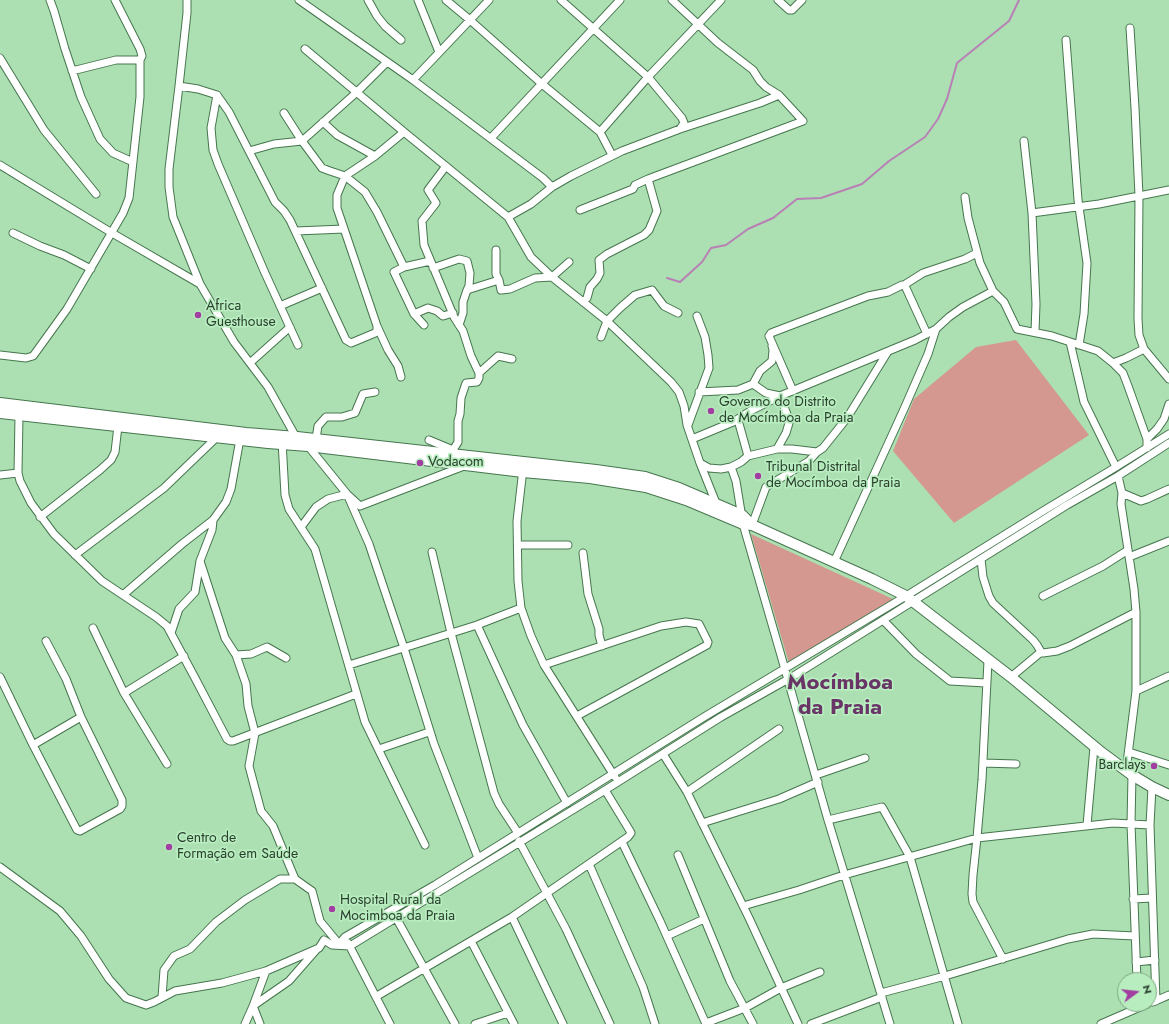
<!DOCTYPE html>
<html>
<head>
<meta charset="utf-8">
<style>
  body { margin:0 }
  #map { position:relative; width:1169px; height:1024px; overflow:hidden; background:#acdfb2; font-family:Jost,sans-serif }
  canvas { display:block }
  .north { position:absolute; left:1117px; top:972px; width:40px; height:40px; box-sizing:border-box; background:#b8edbf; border:1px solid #7fa785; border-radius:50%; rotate:75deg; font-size:11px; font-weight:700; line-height:16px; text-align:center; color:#2a3f2d }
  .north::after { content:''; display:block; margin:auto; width:14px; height:18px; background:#a23da1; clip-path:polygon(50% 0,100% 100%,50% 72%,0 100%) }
</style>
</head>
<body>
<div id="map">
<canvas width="1169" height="1024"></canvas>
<div class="north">N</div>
</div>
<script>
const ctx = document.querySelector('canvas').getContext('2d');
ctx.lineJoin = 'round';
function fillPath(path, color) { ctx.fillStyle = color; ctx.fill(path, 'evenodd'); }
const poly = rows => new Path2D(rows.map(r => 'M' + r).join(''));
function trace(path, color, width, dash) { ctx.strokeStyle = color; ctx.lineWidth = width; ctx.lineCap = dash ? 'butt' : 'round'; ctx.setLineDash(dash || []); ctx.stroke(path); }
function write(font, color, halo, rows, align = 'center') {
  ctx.font = font + ' Jost,sans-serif'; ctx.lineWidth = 3.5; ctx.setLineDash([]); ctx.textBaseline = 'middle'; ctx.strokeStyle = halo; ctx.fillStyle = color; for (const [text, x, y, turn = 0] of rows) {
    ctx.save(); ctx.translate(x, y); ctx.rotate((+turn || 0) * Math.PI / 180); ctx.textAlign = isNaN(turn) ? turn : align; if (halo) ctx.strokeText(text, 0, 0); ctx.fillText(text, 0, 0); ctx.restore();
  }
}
fillPath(poly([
  [1016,340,1089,435,954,523,893,451,914,399,976,347],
  [751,534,893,599,789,663]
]), '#d49890');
trace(poly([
  [667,278,680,282,702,262,711,248,726,245,748,229,773,218,797,199,821,198,862,184,889,161,925,137,938,119,947,99,957,63,1009,21,1019,0]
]), '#b880b5', 2);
const street = poly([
  [50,0,54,11,65,49,81,97,100,139,113,153,133,162],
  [187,0,187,13,179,86,169,169,169,187,173,217,200,284,234,342,268,387,297,439],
  [299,0,413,80,543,178,552,187],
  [368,0,377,16,385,26,401,40],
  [418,0,439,52],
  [446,0,470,20,542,84,600,132,612,155],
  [672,0,718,43,753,70,760,81,766,87,779,95],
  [778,0,789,10,792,10,802,0],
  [1130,28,1135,108,1139,196,1138,319,1139,335,1144,349,1169,379],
  [1066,40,1078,200,1087,263,1084,314,1079,345],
  [305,49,404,132,508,217,531,204,552,187,571,176,622,151,680,129,684,123,682,118,648,77,561,0],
  [0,58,44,130,96,194],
  [72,71,116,60,140,60],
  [413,80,489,0],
  [179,86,198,89,217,95,229,112,275,202,284,211,290,220,346,340,351,343,375,333,377,331,377,326],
  [217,95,211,128,213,150,218,164,265,273,298,345],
  [284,113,302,141,357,92,387,62],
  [323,122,337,135,375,156],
  [404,132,375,156,345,176,365,192,377,212,404,267,394,272,414,314,424,325],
  [600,132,648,77,721,0],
  [491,138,620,0],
  [1024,141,1032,213,1036,304,1035,332],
  [249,151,274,144,302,141,322,168,330,171,345,176,337,195,337,208,377,326,388,350,398,366,401,377],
  [0,165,112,233,200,284],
  [446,166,428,190,436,203,422,221,424,245,454,317,463,331,471,356,479,373],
  [965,197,968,218,980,263,993,291,1004,302,1017,329,1052,336,1098,351,1113,363,1123,373,1128,386,1147,439,1147,448],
  [580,210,633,189,635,185,648,179,803,121,779,95,760,103,680,129],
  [1032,213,1099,204,1169,190],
  [508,217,531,257,552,277,607,321,671,382,679,392,684,406,687,425,700,463,716,503],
  [296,231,344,229],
  [13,233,40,246,64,255,91,269],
  [496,250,496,274,499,280],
  [404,267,430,261],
  [433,268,459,259,467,261,470,273,469,286,467,290],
  [904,285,923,273,965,259,977,253],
  [583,302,587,298,590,287,597,279,600,273,599,260,607,254,644,235,649,230,657,211,648,179],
  [280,306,322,288],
  [414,314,428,308,437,311,443,316,453,313],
  [459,325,463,313,463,302,467,290,499,280,501,290,510,289,535,278,552,277,569,262],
  [769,336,771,333,868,296,888,292,902,285,904,285,906,288,927,334],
  [769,336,793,391],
  [601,337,607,321,620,308,635,295,652,290,664,306,678,313],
  [1070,342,1084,402,1116,467],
  [0,355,26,358,33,356,36,352,67,309,123,213,129,198,140,97,140,60,142,56,140,49,115,0],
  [251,362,290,327],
  [1113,363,1126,358,1144,349],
  [753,384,760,371,772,361,773,350,772,346],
  [699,392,738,390,753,384,766,393,780,396,788,417,789,423,786,433,777,449],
  [19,415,18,473,20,481,31,503,54,534,102,581,156,617,167,626,195,678,227,739,230,741,233,741,356,694],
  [738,420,748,456],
  [688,425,709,368,708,355,705,337,697,316],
  [316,439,318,426,326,417,342,417,355,413,363,394,375,392],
  [692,439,733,422,752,410,780,396,915,340,936,329,949,317,963,307,993,291],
  [1147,439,1157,429,1164,419,1169,404],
  [429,440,453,450,458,442,458,421,460,414,461,398,466,383,477,382,479,378,479,373,498,356,512,359],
  [282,441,285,495,289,509,315,549,365,722,425,845],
  [308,446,347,494,369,544,404,648,434,744,478,858],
  [700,463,709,468,721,469,731,467,741,462,748,456,777,449,792,449,817,452,823,448,847,418,887,353],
  [731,467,736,481,743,524,780,652,828,820,890,1024],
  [523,469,517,521,518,581,521,608,531,636,544,665,615,777],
  [0,475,18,473],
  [1118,476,1122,493,1121,504,1134,589,1136,612,1136,691,1126,771],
  [1122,493,1141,501,1147,499,1169,489],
  [40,517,100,470,111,460,115,452,118,426],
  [752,525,766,487,809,461,817,452],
  [301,527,316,507,328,499,347,494,360,506,464,466],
  [518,545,568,545],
  [432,552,451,633,494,793,499,804,518,833],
  [583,553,588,594,599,629,599,635,602,646],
  [75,555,164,488,217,437],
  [1129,557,1169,541],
  [981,559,983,577,989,596,993,603,1033,640,1037,645,1041,652,1043,653,1057,651,1070,646,1136,612],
  [200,561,225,638,236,655,246,684,248,706,255,733,249,766,261,811,273,826,295,879,312,891,320,921,339,944],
  [834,562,904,409,928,354,936,329],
  [123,595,182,544,213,520,226,502,231,489,240,439],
  [1043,596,1103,566,1128,550],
  [883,620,916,654,950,681,986,683],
  [477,625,523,725,567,803],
  [93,628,124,693,167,764],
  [171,633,179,609,195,592,200,561,212,530,213,520],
  [236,655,251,654,267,647,286,658],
  [988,661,982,780,977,838,973,875,972,894,973,902,1003,959],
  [349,665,477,625,521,608],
  [544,665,661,626,686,622,699,624,708,642,707,645,577,716],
  [0,677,33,745,77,830,80,831,120,809,122,806,122,800,81,717,66,679,46,641],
  [1011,677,1041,652],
  [1136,691,1169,676],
  [124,693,184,656],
  [33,745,81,717],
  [379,749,429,732],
  [1129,752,1169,765],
  [663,754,687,792,749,918,798,1024],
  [983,763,1016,764],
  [816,775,865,758],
  [1132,775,1131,824,1137,980],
  [1152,787,1150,825,1156,1001],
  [687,792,779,729],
  [828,820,882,807,910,857,958,1024],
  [702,823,779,799,818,782],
  [1087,825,1094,747],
  [519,841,566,929,610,1024],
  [622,842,660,921,706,1024],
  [678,855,730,981,753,1024],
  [589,864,643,987,655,1024],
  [0,867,60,911,81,936,109,979,126,998,146,1005,154,1002,175,991,222,983,266,971,319,948,324,940,332,945,350,946,602,792,721,717,792,677,1067,505,1118,476,1169,443],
  [1133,899,1152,898],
  [743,906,799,890,844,875,977,838,1113,823,1150,825],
  [394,914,455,1024],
  [512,917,563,1024],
  [667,936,704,919],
  [471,941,514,1024],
  [348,943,390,1024],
  [339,944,345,937,435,885,704,717,906,596,1043,511,1116,467,1169,434],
  [1136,962,1155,960],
  [881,993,945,976,1068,939,1093,934,1135,936],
  [377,996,512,917,628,837,631,833,630,831,605,790],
  [162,997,164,970,174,956,190,949,216,922,245,900,280,879,295,879],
  [1153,1002,1169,995],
  [706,1023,745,1008,781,988,820,972],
  [245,1024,253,1006,266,971],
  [260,1024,253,1006,289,981,317,949],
  [475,1024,508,1013],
  [811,1024,882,997],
  [1101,1024,1147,1004]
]);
const secondary = poly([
  [0,403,246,433,297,437,596,470,645,477,679,488,742,515,752,525,872,579,906,596,1011,677,1101,752,1132,775,1152,787,1169,795],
  [0,413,268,443,308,446,523,472,590,478,646,487,686,500,743,524,752,525]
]);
trace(street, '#46764e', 9);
trace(secondary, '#46764e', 12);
trace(street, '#fff', 7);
trace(secondary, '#fff', 10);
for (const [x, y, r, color] of [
  [198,315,4,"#a23da1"],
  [711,411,4,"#a23da1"],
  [420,463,4,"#a23da1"],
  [758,476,4,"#a23da1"],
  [1154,766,4,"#a23da1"],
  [169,847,4,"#a23da1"],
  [332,909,4,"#a23da1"]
]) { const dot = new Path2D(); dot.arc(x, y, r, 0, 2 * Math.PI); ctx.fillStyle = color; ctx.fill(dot); trace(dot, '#b8edbf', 1.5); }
write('14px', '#2a3f2d', '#b8edbf', [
  ["Africa",206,307],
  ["Guesthouse",206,323],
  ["Governo do Distrito",719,403],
  ["de Mocímboa da Praia",719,419],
  ["Vodacom",428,463],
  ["Tribunal Distrital",766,468],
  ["de Mocímboa da Praia",766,484],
  ["Barclays",1146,766,"right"],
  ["Centro de",177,839],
  ["Formação em Saúde",177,855],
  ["Hospital Rural da",340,901],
  ["Mocimboa da Praia",340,917]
], 'left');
write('bold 22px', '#683566', '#b8edbf', [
  ["Mocímboa",840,684],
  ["da Praia",840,709]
]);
</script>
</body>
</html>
